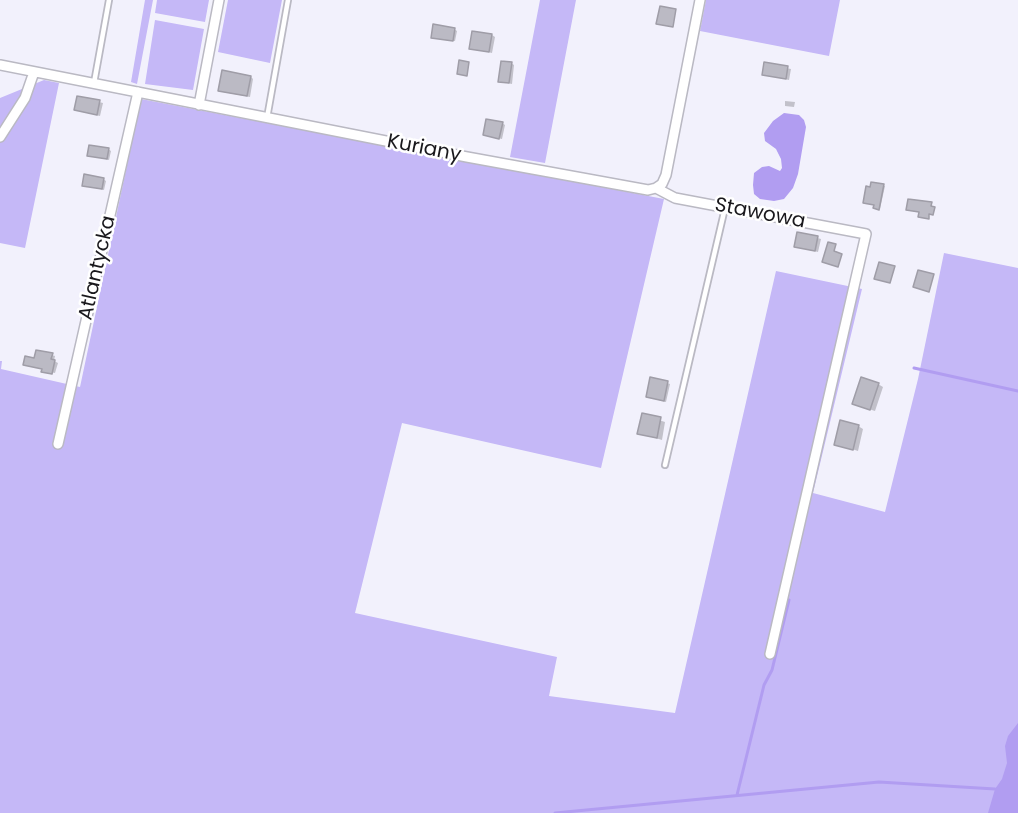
<!DOCTYPE html>
<html>
<head>
<meta charset="utf-8">
<style>
  body { margin:0 }
  canvas { display:block; background:#f2f1fc }
</style>
</head>
<body>
<canvas width="1018" height="813"></canvas>
<script>
const ctx = document.querySelector('canvas').getContext('2d');
ctx.lineJoin = 'round';
function fillPath(path, color) { ctx.fillStyle = color; ctx.fill(path, 'evenodd'); }
const poly = rows => new Path2D(rows.map(r => 'M' + r).join(''));
function trace(path, color, width, dash) { ctx.strokeStyle = color; ctx.lineWidth = width; ctx.lineCap = dash ? 'butt' : 'round'; ctx.setLineDash(dash || []); ctx.stroke(path); }
function write(font, color, halo, rows, align = 'center') {
  ctx.font = font + ' Poppins,sans-serif'; ctx.lineWidth = 5; ctx.setLineDash([]); ctx.textBaseline = 'middle'; ctx.strokeStyle = halo; ctx.fillStyle = color; for (const [text, x, y, turn = 0] of rows) {
    ctx.save(); ctx.translate(x, y); ctx.rotate((+turn || 0) * Math.PI / 180); ctx.textAlign = isNaN(turn) ? turn : align; if (halo) ctx.strokeText(text, 0, 0); ctx.fillText(text, 0, 0); ctx.restore();
  }
}
fillPath(poly([
  [145,0,153,0,137,84,131,82],
  [157,0,209,0,205,22,155,13],
  [228,0,282,0,270,63,218,52],
  [540,0,576,0,545,163,510,157],
  [706,0,840,0,829,56,700,31],
  [155,20,204,29,193,90,145,84],
  [44,80,59,83,25,248,0,243,0,98],
  [141,99,664,199,601,468,402,423,355,613,557,657,549,696,675,713,776,271,862,289,813,493,885,512,918,379,944,253,1018,268,1018,813,0,813,0,361,2,361,1,369,80,387]
]), '#c5b8f7');
fillPath(poly([
  [784,113,799,115,804,120,806,127,798,174,793,188,784,199,774,201,760,199,754,194,753,185,754,173,762,167,769,166,780,171,782,168,781,159,776,149,765,141,764,133,773,121],
  [1018,723,1018,813,988,813,995,789,1002,779,1007,763,1005,746,1008,736]
]), '#b19df1');
fillPath(poly([
  [454,29,457,31,455,41,436,38],
  [492,35,495,37,492,53,471,48],
  [511,63,514,65,512,84,502,82,499,81],
  [765,64,791,69,789,80,763,74],
  [251,77,253,79,250,97,223,92],
  [78,97,103,103,100,116,76,110],
  [785,101,795,102,794,107,785,106],
  [502,123,505,125,502,139,485,135],
  [108,149,111,151,109,160,89,155],
  [103,179,106,181,104,190,84,185],
  [873,184,885,186,880,209,875,208],
  [798,233,821,239,818,252,795,246],
  [52,355,55,356,54,361,58,363,55,373,44,371,35,360],
  [667,383,670,384,666,402,648,397],
  [878,384,883,387,875,411,859,406],
  [643,415,665,422,662,440,639,433],
  [858,426,863,429,858,451,836,444]
]), '#0003');
trace(poly([
  [914,368,1018,391],
  [737,795,764,685,772,670,789,600],
  [555,813,879,782,995,789]
]), '#b19df1', 3);
const building = poly([
  [660,6,676,9,673,27,656,24,660,6],
  [433,24,455,28,453,41,431,38,433,24],
  [472,31,492,34,489,52,469,49,472,31],
  [459,60,469,62,467,76,457,74,459,60],
  [501,61,512,62,509,83,498,82,501,61],
  [764,62,788,66,786,79,762,75,764,62],
  [222,70,251,76,247,96,218,91,222,70],
  [77,96,100,100,97,115,74,110,77,96],
  [486,119,503,122,499,139,483,135,486,119],
  [89,145,109,148,107,159,87,156,89,145],
  [84,174,104,178,102,189,82,186,84,174],
  [871,182,884,184,879,210,873,208,874,205,863,203,866,186,870,187,871,182],
  [908,199,932,202,931,206,935,207,933,215,929,214,929,219,918,217,919,212,906,210,908,199],
  [797,232,818,236,815,251,794,247,797,232],
  [828,242,836,244,834,251,842,254,838,267,822,262,828,242],
  [879,262,895,266,890,283,874,279,879,262],
  [918,270,934,274,929,292,913,287,918,270],
  [36,350,53,353,51,359,55,360,52,374,41,372,42,369,23,365,25,356,34,358,36,350],
  [650,377,668,381,664,401,646,397,650,377],
  [861,377,879,383,870,410,852,404,861,377],
  [642,413,661,417,657,438,637,434,642,413],
  [840,420,859,425,853,450,834,445,840,420]
]);
fillPath(building, '#bbbac4');
trace(building, '#9f9da7', 1.5);
const service = poly([
  [94,83,109,0],
  [267,118,288,0],
  [665,465,725,208]
]);
const minor = poly([
  [0,65,467,157,648,190,656,188,662,184,666,175,700,0],
  [199,105,219,0],
  [0,137,25,98,34,72],
  [656,188,675,198,866,234,770,654],
  [58,444,138,92]
]);
trace(service, '#bab9c3', 8);
trace(minor, '#bab9c3', 12);
trace(service, '#fff', 4.5);
trace(minor, '#fff', 9);
write('20px', '#19181c', '#fff', [
  ["Kuriany",424,149,11],
  ["Stawowa",760,214,11],
  ["Atlantycka",98,268,-77]
]);
</script>
</body>
</html>
